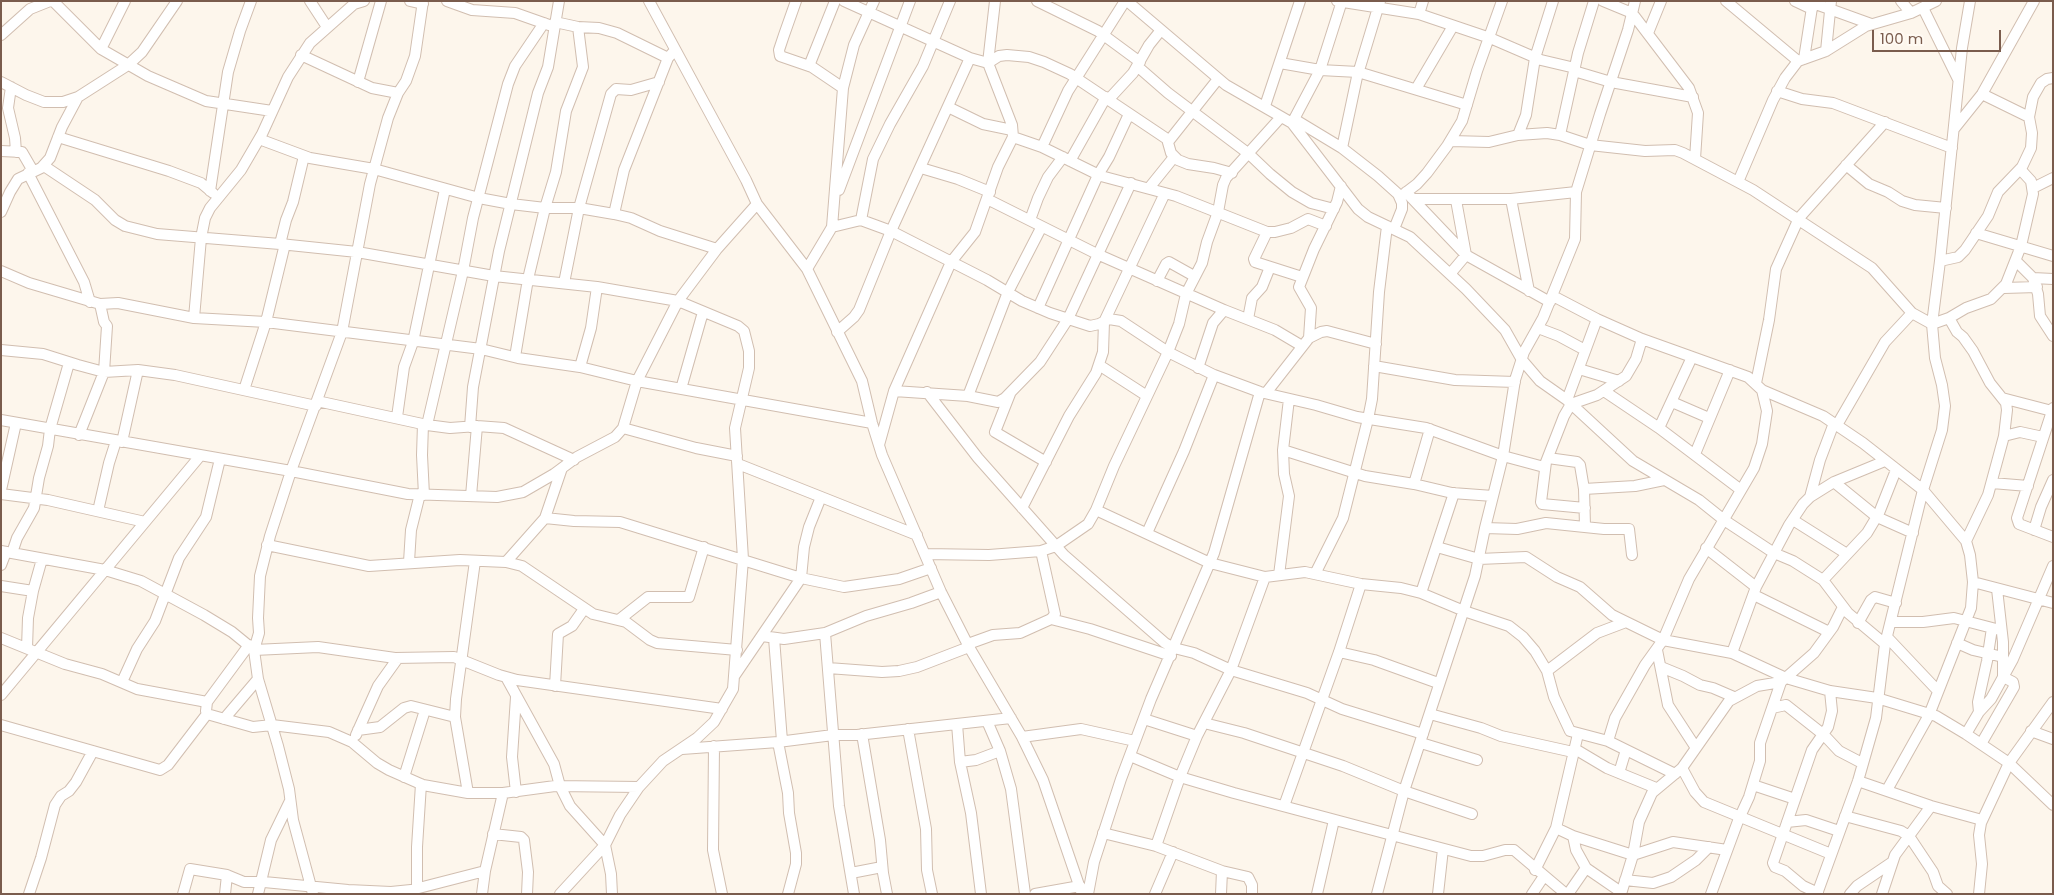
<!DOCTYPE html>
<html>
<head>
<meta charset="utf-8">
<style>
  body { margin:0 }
  #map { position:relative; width:2054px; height:895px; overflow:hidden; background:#fdf6ec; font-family:Poppins,sans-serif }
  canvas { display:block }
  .frame { position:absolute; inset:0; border:2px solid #7a5c4d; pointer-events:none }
  .scale { position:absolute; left:1872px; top:30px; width:129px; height:22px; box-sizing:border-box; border:2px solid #7a5c4d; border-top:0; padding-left:6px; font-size:15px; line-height:18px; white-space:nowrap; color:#7a5c4d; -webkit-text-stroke:4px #fffaf3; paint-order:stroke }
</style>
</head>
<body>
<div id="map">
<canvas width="2054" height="895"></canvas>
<div class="frame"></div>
<div class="scale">100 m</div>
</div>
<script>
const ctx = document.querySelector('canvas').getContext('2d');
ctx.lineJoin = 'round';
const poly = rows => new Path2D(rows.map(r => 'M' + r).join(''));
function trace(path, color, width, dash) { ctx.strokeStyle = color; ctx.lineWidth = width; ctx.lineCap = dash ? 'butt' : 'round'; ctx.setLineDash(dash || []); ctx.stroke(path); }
const minor = poly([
  [53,1,101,49,148,76,206,101,272,111],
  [310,1,327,27],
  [410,1,423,4],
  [447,1,472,10,515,13,549,25],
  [649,1,746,180,757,204,807,269,862,381,872,423,882,455,941,592,969,647,1022,737,1043,780,1082,894],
  [796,1,784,35,779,50,780,56,812,67,843,88],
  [844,1,970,58,988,63,999,56,1007,55,1029,57,1044,62,1070,74,1167,139,1171,153,1178,160,1188,164,1214,168,1232,173],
  [1037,1,1098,31,1140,62],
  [1127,1,1226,85,1292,123,1358,209,1368,217,1410,237,1466,289,1505,330,1522,360,1540,381,1567,400,1633,461,1699,500,1724,520,1774,553,1793,561,1823,580,1848,613,1885,644],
  [1337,1,1419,14,1490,38,1541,60,1575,68],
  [1603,1,1632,13,1689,88,1698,113,1695,159],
  [1726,1,1798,61],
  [1795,1,1812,9],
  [1901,1,1911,13],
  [1813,3,1871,24],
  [1923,8,1958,79],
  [1419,14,1423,1],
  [555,22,578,27,599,28,617,33,668,58],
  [1648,33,1661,1],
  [1,35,30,9,50,1],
  [101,49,125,1],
  [1826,51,1831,1],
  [301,55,372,88,398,93],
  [1804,59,1813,1],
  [1280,63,1320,70,1358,72,1467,105],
  [809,66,835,1],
  [1137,66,1168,93,1249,154,1270,174,1292,192,1311,203,1334,209],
  [1574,71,1611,82,1693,97],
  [1,82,26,95,44,102,63,102,78,97,128,65,142,52,177,1],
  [358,82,381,1],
  [11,87,8,108,15,138,16,152],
  [1416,89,1453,26],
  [1777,91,1802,99,1833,103,1952,148],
  [1982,94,2029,117],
  [1109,99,1133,73,1149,45,1161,30],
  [1265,106,1300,1],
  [948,107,983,124,1012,130],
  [1294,119,1342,148,1378,176,1398,194,1402,203,1402,209,1394,229],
  [1292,123,1320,70,1342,1],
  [1954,129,1982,94,2034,1],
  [1518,135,1526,115,1535,58,1553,1],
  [1560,135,1578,53,1594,1],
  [58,137,169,171,201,183,213,193],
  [1013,137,1042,147,1101,176,1176,196,1267,232,1275,232,1291,228,1308,219,1326,226],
  [259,139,310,158,374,169,479,198,511,204,545,208,579,208,614,214,631,218,660,231,717,249],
  [1451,141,1489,142,1518,135,1547,133,1560,135,1590,145,1645,151,1675,150,1683,153,1753,190,1872,268,1912,313,1932,324,1949,318,1966,308,1991,299,2006,284,2021,246,2033,194,2031,181,2020,169],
  [1168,142,1218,79],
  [1042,147,1068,91,1125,1],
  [1342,148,1357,77,1380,1],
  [1,151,22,152,33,171],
  [1070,161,1106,97],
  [1846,165,1869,184,1888,192,1902,201,1915,205,1946,208],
  [44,166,95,200,115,220,125,226,157,234,280,244,357,252,494,276,597,287,678,301,738,326,744,331,749,351,749,368,735,428,743,559,733,689,714,722,697,738,663,761,639,787,620,815,605,845,560,894],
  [921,168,958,179,990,192],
  [28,173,84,282,90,302],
  [1738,182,1773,100,1785,78,1798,61,1826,51,1866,26,1911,13,1936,1],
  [1149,188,1174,157],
  [2033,188,2053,178],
  [839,190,910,1],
  [210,191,228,72,240,31,251,1],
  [1406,192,1466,255,1550,302],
  [1400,197,1417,184,1427,173,1447,146,1462,121,1477,71,1502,1],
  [987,199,1097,254,1224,310,1275,330,1302,346],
  [1413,199,1511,199,1576,192],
  [1511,199,1529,291],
  [1,212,10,192,18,179,41,168,50,158,62,127,78,97],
  [614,214,624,170,668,58,675,50],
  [861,220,873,159,890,124,923,66,950,1],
  [1030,220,1038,198,1048,177,1063,157],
  [832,227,843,88,854,45,874,1],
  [1267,232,1254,259,1255,262,1302,277],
  [1976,233,2053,256],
  [280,244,286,220,293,202,304,156],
  [1940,261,1958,257,1965,250,1988,216,1998,192,2022,167,2031,148,2032,133,2029,117,2033,97,2041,83,2047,79,2053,78],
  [2016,261,2033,278,2038,294,2040,316,2053,336],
  [807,269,832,227,861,220,891,231,987,280,1022,301,1050,313,1090,326,1099,324,1109,319,1121,321,1168,352,1214,375,1260,392,1316,405,1357,417,1426,428,1503,456,1544,467],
  [1,271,29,283,100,304,118,303,194,318,266,322,481,349,518,358,580,367,637,381,872,423],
  [1450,274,1466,255,1456,200],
  [2033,278,2053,279],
  [1157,281,1166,264,1169,262,1194,276],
  [564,283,579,208,611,94,616,89,631,90,659,82],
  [2004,288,2037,287],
  [1553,296,1597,319,1642,339,1748,377,1762,390,1823,416,1863,443,1923,490,1966,541,1970,555,1973,582,1971,608,1929,715,1887,790],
  [1038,308,1098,175,1109,157,1129,114],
  [194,318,201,238,205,218,210,208,241,170,262,134,288,77,310,43,354,4,364,1],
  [1949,318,1957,332,1963,337,1973,351,1990,383,2006,403,2007,410,2004,436,1988,495,1966,541],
  [1248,319,1252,298,1262,287,1270,267],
  [1538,328,1559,336,1585,350],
  [837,332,854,317,859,310,891,231,970,58],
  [1309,338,1311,308,1299,287,1314,249,1337,202,1341,186],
  [1,350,43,354,78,365,104,372,138,370,175,375,316,406],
  [515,357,528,279,545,208,556,172,566,111,583,67,578,27],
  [1099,365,1147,396],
  [1374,366,1455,380,1515,382],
  [580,367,591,328,597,287],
  [1198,368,1213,323,1224,310],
  [1579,369,1619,381],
  [1756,383,1769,320,1776,269,1799,218,1885,122],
  [681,389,703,312],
  [244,390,266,322,285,244],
  [894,391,968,396,998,402,1005,398,1040,362,1068,319,1131,183],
  [1604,391,1659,428,1741,490],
  [927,392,978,458,1064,555,1165,643,1174,648,1194,653,1231,670,1307,693,1342,709,1423,734],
  [1266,393,1309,338,1321,332,1327,331,1376,344],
  [1010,394,995,432,1046,462],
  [968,396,1008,292,1041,228],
  [2002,398,2052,411],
  [1567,400,1597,319],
  [317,401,427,425,450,428,477,426,504,428,574,460],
  [1672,402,1709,418],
  [2053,408,2017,518,2019,524,2053,537],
  [397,417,404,367,413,342,445,189],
  [1,420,291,471,408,494,497,497,523,492,554,474,577,457,615,437,623,428,637,381,678,301,717,249,757,204],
  [423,424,422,455,424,495],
  [427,425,463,271,473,218,508,84,515,66,544,23],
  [1837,425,1885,342,1912,313],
  [470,427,473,387,499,251,538,93,548,67,559,1],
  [623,428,696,448,737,456],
  [1659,428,1692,357],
  [79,435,104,372,107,326,104,322,100,304],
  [2004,436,2020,432,2043,437],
  [122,442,138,370],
  [879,445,894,391,951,262,975,232,998,167,1013,137,1012,125,988,63,995,1],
  [1283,450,1365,476,1414,484,1452,493,1493,496],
  [1695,454,1730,370],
  [1548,458,1577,462,1580,465,1584,489,1585,526],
  [738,464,917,535],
  [1834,482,1877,517,1913,533],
  [1992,483,2028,486],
  [1414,484,1430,429],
  [1584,489,1635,486,1664,480],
  [1,490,16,423],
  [1,494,48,500,145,522],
  [471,496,477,426],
  [1810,497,1820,460,1834,423],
  [1022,508,1069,416,1096,373,1103,352,1104,322,1165,193],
  [1585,508,1542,504,1541,502,1546,462,1564,416,1571,404,1597,395,1626,376,1636,359,1642,339],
  [1096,510,1210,563,1265,577,1305,572,1361,584,1401,588,1421,593,1464,611,1509,626,1523,637,1535,651,1547,671,1554,697,1570,731,1608,741,1675,774],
  [98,511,109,463,116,441],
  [545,518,574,521,620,522,801,578,844,587,899,579,931,568],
  [1793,520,1847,554],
  [1485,528,1517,529,1546,523,1604,529,1629,529,1632,555],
  [2034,530,2041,507,2053,480],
  [1147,533,1184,451,1214,375],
  [267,545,369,566,460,560,506,562,522,566,593,614,626,622,650,640,657,643,737,650],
  [1437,547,1479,559,1526,557,1557,577,1580,587,1612,615,1663,640,1732,653,1786,678,1830,691,1877,698,1936,716,1966,734,2009,763,2053,805],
  [1706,548,1756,587],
  [1,551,105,570,141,581,204,615,232,632,254,650,318,647,395,658,454,657,499,675,517,680,722,709],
  [12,553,17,538,34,508,39,478,48,446,50,429,69,363],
  [925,554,989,555,1041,551,1056,546,1088,524,1096,510,1114,466,1168,352,1179,324,1186,294,1202,263,1207,242,1218,212,1223,185,1226,178,1281,117],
  [409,562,411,530,420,494],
  [506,562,545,518,562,468],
  [1,565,6,552],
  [1315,574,1343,518,1368,419,1372,399,1379,292,1387,226],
  [1279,575,1289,496,1284,474,1283,450,1289,399],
  [1823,580,1867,533,1879,513,1896,470],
  [1973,582,2053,603],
  [1,586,33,591],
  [1421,593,1454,493],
  [1754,595,1829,632],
  [620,619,648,597,689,597,704,547],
  [1051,619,1090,629,1171,656],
  [1891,622,1923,622,1954,618,2000,630],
  [1858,623,1871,600,1875,597,1896,603],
  [825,633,839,806,854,894],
  [762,636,784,639,825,633,866,616,911,603,941,592],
  [1887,637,1938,691],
  [1,638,65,664,102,674,137,689,207,702],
  [774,638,782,741],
  [1957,643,1973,650,2003,657],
  [968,644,993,635,1020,633,1051,619,1055,614,1041,551],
  [249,645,207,702,206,711,207,714,253,727,272,725,329,732,352,742,377,763,389,770,423,785,468,793,503,793,555,786,639,787],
  [27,648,28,618,33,591,42,559],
  [1657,650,1668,705,1696,748],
  [1339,652,1374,660,1438,683],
  [1732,653,1756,587,1789,525,1803,504,1810,497,1834,482,1885,461],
  [1661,667,1683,676,1700,685,1713,688,1734,697],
  [828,668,882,672,899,671,917,667,969,647],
  [1547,671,1597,633,1626,622],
  [735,675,801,578,804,547,809,527,821,497],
  [506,677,554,764,560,786,570,806,605,845,611,874,612,894],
  [122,682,137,649,155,621,179,558,206,517,220,459],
  [555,686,558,634,572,626,584,609],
  [1,695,200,456],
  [1772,708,1786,705,1824,735,1839,751,1862,763],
  [1979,712,1978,702,1987,661,1992,628],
  [1430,714,1481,728,1501,736,1573,752],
  [224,719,258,679],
  [1144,719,1197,736],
  [987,721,1000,751,1011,789,1025,894],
  [1204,723,1244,733,1343,766,1404,791,1472,814],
  [957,724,960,762,971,813,981,894],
  [1,725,160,770,168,765,207,714],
  [908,729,926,829,927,870,932,894],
  [358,730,380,727,404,708,411,706,455,717],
  [2031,731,2053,739],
  [862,734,880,840,883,873,887,894],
  [1966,734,1979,712,1991,699,2013,659,2053,566],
  [356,735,378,686,398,658],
  [1022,737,1081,729,1135,741],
  [1608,741,1615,718,1645,665,1663,640,1689,579,1754,468,1762,444,1767,411,1762,390],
  [778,742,788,793,789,813,796,853,796,864,788,894],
  [1421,743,1477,760],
  [1981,744,2014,687,2013,682,2003,677,2003,642,1997,589],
  [714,746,713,850,722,894],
  [682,749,778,742,833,735,857,735,1011,718],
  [1575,749,1607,768,1656,788],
  [1130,756,1180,777,1234,793,1433,846,1471,856,1483,856,1505,850,1514,850,1566,894],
  [960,762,976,760,1000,751],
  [1682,768,1695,792,1704,802,1831,854],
  [1619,773,1626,750],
  [404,777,425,710],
  [1858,781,1931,806,1982,820],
  [1753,785,1795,799],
  [516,792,512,757,516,697],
  [468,793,455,717,456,699,475,561],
  [1284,806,1339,652,1361,584],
  [1845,816,1901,831,1909,836,1933,872,1938,886,1947,894],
  [1787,822,1806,820,1839,831],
  [1556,828,1573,836,1633,855,1673,842,1727,850],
  [1103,833,1156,846,1222,871,1248,877,1252,885,1252,894],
  [493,834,521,837,524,840,528,872,527,894],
  [1573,836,1576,850,1586,868,1621,892],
  [1156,846,1180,777,1197,736,1231,670,1265,577],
  [1535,870,1556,828,1578,734],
  [851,873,882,867],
  [1625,880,1653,883,1671,877,1696,860,1709,847],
  [417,888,417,847,421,784],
  [1818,893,1803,886,1785,871,1775,867,1773,863,1812,750,1828,727,1832,711,1830,691],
  [29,894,41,858,55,805,61,796,69,791,76,782,93,751],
  [183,894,190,869,227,875,244,882,264,882,348,890,391,892,411,890,485,871],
  [225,894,227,875],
  [258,894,271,840,290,801],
  [313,894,293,820,289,789,278,746,258,679,254,650,259,633,258,618,260,576,270,536,291,471,342,332,370,184,388,118,398,93,406,81,415,56,423,1],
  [482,894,485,871,503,793],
  [1035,894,1080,886],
  [1088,894,1094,862,1121,779,1151,699,1214,553,1260,392],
  [1155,894,1173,852],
  [1221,894,1222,871],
  [1317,894,1334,820],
  [1377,894,1404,791,1475,576,1485,528,1503,456,1515,380,1524,352,1543,318,1575,239,1576,192,1600,114,1628,30,1635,1],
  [1438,894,1443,849],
  [1532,894,1544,876],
  [1568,894,1586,868],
  [1621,894,1633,855,1639,822,1652,793,1682,768,1729,701,1757,686,1781,682],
  [1711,894,1738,821,1749,797,1760,761,1760,743,1781,682,1814,653,1833,627,1843,607],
  [1817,894,1858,781,1876,718,1885,644,1923,490,1942,430,1945,406,1942,385,1935,358,1932,324,1940,261,1962,48,1970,1],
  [1850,894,1857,886,1891,863],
  [1882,894,1895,855,1931,806],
  [1979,894,1982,864,1979,835,1981,823,2009,763,2053,702]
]);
trace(minor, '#d1beb0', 12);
trace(minor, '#fff', 10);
</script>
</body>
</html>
